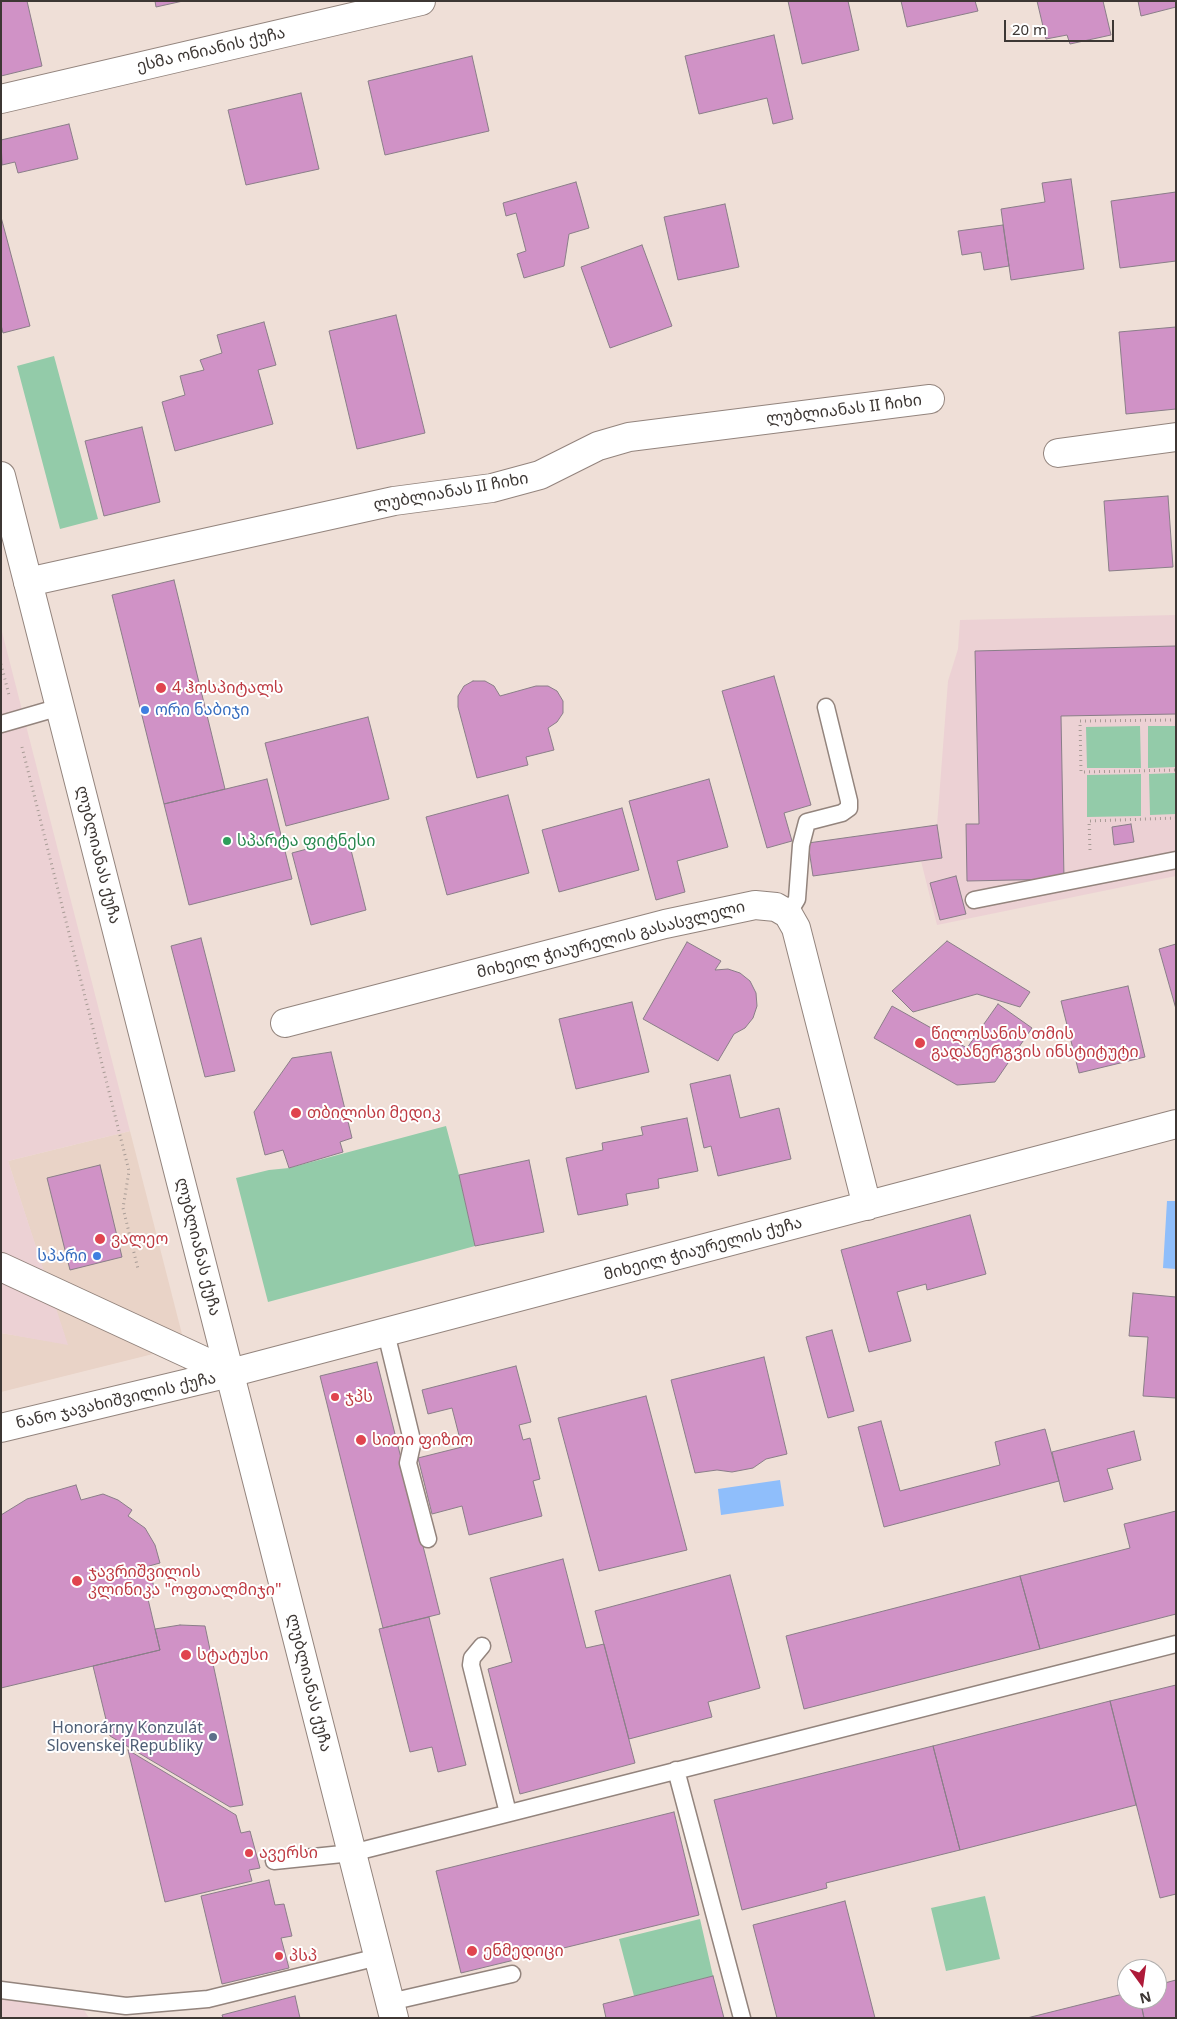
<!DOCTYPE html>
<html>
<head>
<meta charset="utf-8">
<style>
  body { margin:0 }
  #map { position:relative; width:1177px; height:2019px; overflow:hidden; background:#efdfd7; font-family:"Noto Sans",sans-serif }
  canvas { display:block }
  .frame { position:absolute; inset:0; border:2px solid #3d3734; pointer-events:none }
  .north { position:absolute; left:1117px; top:1959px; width:50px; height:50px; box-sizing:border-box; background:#fff; border:1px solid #b1afae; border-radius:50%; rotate:166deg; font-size:14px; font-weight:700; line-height:20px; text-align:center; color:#3d3734 }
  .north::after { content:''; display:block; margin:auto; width:18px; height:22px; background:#ae1a39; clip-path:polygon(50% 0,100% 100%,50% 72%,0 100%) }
  .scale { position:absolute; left:1004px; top:20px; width:110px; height:22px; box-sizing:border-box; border:2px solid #3d3734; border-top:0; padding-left:6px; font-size:15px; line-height:18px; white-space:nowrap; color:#3d3734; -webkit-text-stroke:4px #fff; paint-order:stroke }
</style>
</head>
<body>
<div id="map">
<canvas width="1177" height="2019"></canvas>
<div class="frame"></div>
<div class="north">N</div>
<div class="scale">20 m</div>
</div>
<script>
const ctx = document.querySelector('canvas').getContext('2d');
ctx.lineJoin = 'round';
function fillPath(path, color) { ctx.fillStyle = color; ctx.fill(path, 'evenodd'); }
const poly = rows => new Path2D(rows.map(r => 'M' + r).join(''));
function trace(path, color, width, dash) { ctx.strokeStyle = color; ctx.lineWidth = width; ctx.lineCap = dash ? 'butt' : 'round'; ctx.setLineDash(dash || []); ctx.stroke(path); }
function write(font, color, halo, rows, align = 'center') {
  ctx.font = font + ' "Noto Sans","Noto Sans Georgian",sans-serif'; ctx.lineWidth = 4; ctx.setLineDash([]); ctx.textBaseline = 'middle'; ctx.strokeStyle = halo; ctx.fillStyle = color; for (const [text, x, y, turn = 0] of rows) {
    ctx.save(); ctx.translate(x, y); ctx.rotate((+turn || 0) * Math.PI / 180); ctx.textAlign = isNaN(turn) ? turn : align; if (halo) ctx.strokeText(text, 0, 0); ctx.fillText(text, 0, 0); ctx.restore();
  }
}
fillPath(poly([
  [130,1131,185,1346,1,1392,1,1333,67,1344,8,1161]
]), '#e9d3c7');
fillPath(poly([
  [1176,615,1176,876,937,925,921,861,942,858,937,825,948,681,958,649,960,620],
  [1,628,130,1131,8,1161,68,1345,1,1333],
  [1,1997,81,2005,89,2018,1,2018]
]), '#ecd1d4');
fillPath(poly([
  [54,356,98,519,60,529,17,366],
  [1140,726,1141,768,1087,768,1086,727],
  [1148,726,1176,726,1176,767,1148,768],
  [1176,773,1176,814,1150,815,1149,774],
  [1141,774,1141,816,1087,817,1087,775],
  [446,1126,459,1175,475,1246,268,1302,236,1178,269,1170,289,1168],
  [985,1896,1000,1959,946,1971,931,1908],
  [700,1919,713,1976,634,1996,619,1939]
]), '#93cba9');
fillPath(poly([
  [1167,1201,1176,1201,1176,1269,1163,1268],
  [780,1480,784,1506,721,1515,718,1489]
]), '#8fbefb');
const building = poly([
  [1,1,27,1,42,66,1,76,1,1],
  [155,1,183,1,156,7,155,1],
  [788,1,848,1,859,50,802,64,788,1],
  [901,1,975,1,978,11,907,27,901,1],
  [1037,1,1103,1,1111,35,1070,44,1067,35,1046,39,1037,1],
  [1138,1,1176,1,1176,7,1141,16,1138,1],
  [774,35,793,119,773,124,767,98,699,114,685,56,774,35],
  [472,56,489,131,385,155,368,81,472,56],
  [301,93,319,169,246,185,228,110,301,93],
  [69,124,78,159,18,173,15,162,2,165,1,140,69,124],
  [1071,179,1084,269,1011,280,1001,209,1045,202,1042,183,1071,179],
  [576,182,589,228,569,234,564,266,524,278,517,254,526,251,516,213,506,216,503,203,576,182],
  [1176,192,1176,261,1120,268,1111,201,1176,192],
  [725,204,739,267,678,280,664,217,725,204],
  [1,217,30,326,3,333,1,325,1,217],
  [1003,225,1009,266,984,270,981,252,962,255,958,231,1003,225],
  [642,245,672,326,610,348,581,267,642,245],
  [396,315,425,433,357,449,329,331,396,315],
  [264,322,276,365,258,370,273,424,175,451,162,402,185,395,180,376,204,370,200,360,222,353,217,335,264,322],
  [1176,327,1176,409,1126,414,1119,332,1176,327],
  [142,427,160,502,104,516,85,441,142,427],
  [1168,496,1173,567,1109,571,1104,501,1168,496],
  [174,580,225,789,164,804,112,595,174,580],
  [1176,646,1176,714,1061,716,1064,879,967,881,966,824,979,824,975,651,1176,646],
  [774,676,811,805,784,813,792,841,767,848,722,691,774,676],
  [473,681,485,681,494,686,500,696,536,686,548,686,557,691,563,701,563,713,557,722,548,728,554,750,526,757,528,765,477,778,458,707,458,696,464,686,473,681],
  [368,717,389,799,286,826,265,743,368,717],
  [267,779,292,879,189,905,164,804,267,779],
  [709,779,728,847,677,861,685,892,656,900,629,801,709,779],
  [508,795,529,873,447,895,426,817,508,795],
  [622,808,639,870,559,892,542,830,622,808],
  [1131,824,1134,842,1114,845,1112,827,1131,824],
  [937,825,942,858,813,876,808,843,937,825],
  [348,838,366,910,311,925,292,853,348,838],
  [956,876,966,914,940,920,930,883,956,876],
  [201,938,235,1071,205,1077,171,946,201,938],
  [947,941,1030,992,1020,1007,977,994,913,1012,892,991,947,941],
  [687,942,721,961,715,970,728,969,740,973,750,981,756,993,757,1006,753,1018,745,1028,734,1034,718,1061,643,1019,687,942],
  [1176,944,1176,1009,1159,949,1176,944],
  [1128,986,1145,1057,1079,1073,1061,1001,1128,986],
  [632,1002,649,1072,576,1089,559,1019,632,1002],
  [998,1004,1032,1028,995,1082,957,1085,874,1038,892,1006,967,1048,998,1004],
  [331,1052,352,1138,340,1142,343,1152,289,1168,283,1150,265,1155,254,1112,292,1058,331,1052],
  [730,1075,740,1118,779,1108,791,1159,718,1176,711,1146,704,1148,690,1084,730,1075],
  [687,1118,698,1171,658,1179,659,1188,626,1194,628,1205,578,1215,566,1158,603,1150,602,1143,643,1135,641,1127,687,1118],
  [529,1160,544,1232,475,1246,459,1175,529,1160],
  [100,1165,122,1257,70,1270,47,1178,100,1165],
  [970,1215,986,1274,927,1290,926,1284,897,1292,911,1341,869,1352,841,1250,970,1215],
  [1133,1293,1176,1297,1176,1398,1143,1396,1148,1337,1129,1336,1133,1293],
  [832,1330,854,1411,828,1418,806,1337,832,1330],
  [764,1357,787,1454,766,1459,753,1468,732,1472,717,1470,695,1473,671,1380,764,1357],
  [377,1362,440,1614,383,1628,320,1376,377,1362],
  [516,1366,531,1422,519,1425,523,1440,530,1438,540,1479,533,1481,542,1516,469,1535,462,1506,432,1514,418,1458,462,1447,452,1408,428,1414,422,1390,516,1366],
  [646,1396,687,1550,599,1571,558,1418,646,1396],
  [881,1421,900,1491,1000,1465,995,1442,1045,1429,1059,1481,884,1527,858,1427,881,1421],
  [1134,1431,1141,1460,1107,1469,1113,1489,1064,1502,1052,1452,1134,1431],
  [76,1485,81,1500,103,1494,118,1500,132,1510,128,1516,145,1528,155,1545,160,1563,149,1566,156,1596,148,1599,160,1650,1,1688,1,1515,27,1499,76,1485],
  [1176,1511,1176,1614,1040,1649,1020,1576,1130,1548,1124,1524,1176,1511],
  [563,1559,586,1648,604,1644,635,1763,520,1794,488,1669,512,1662,490,1578,563,1559],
  [730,1575,760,1688,708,1702,712,1717,629,1739,595,1611,730,1575],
  [1020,1576,1040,1649,804,1709,786,1636,1020,1576],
  [429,1617,466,1765,438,1772,432,1747,410,1752,379,1629,429,1617],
  [180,1625,205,1626,243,1805,230,1807,110,1736,93,1666,160,1650,155,1629,180,1625],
  [1176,1685,1176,1894,1160,1898,1110,1701,1176,1685],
  [1110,1701,1136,1805,960,1850,933,1746,1110,1701],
  [933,1746,960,1850,826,1883,827,1888,742,1910,714,1800,933,1746],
  [128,1750,236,1815,241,1833,250,1831,260,1868,249,1870,252,1881,165,1902,128,1750],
  [674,1812,699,1915,461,1973,436,1871,674,1812],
  [269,1880,275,1905,284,1904,292,1936,281,1938,289,1968,222,1984,201,1896,269,1880],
  [845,1901,875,2018,777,2018,753,1925,845,1901],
  [713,1976,724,2018,606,2018,603,2004,713,1976],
  [1176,1980,1176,2018,1144,2018,1140,1999,1157,1999,1157,1985,1176,1980],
  [1127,1993,1127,1999,1140,1999,1144,2018,1027,2018,1127,1993],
  [295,1996,300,2018,223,2018,222,2015,295,1996]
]);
fillPath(building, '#d092c6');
trace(building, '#8a7e88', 1);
const service = poly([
  [1,724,60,707],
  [974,900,1176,860],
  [788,914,797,899,801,845,807,822,842,813,849,808,849,801,826,707],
  [386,1333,411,1436,412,1445,408,1463,428,1539],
  [482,1646,472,1658,471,1665,508,1813],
  [676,1770,742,2018],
  [274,1861,352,1853,1176,1644],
  [1,1990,126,2006,208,1999,378,1957],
  [390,2002,512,1974]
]);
const minor = poly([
  [1,99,421,1],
  [1058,453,1176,437],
  [28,582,394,501,492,488,540,475,598,446,629,437,930,399],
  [285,1023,665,924,755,905,776,907,788,914,796,928,867,1206],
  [1,1267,230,1373],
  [1,1428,230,1373,1176,1124]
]);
const tertiary = poly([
  [1,476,394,2018]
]);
trace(service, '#93847d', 19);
trace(minor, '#93847d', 30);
trace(tertiary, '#93847d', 30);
trace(poly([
  [1,664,9,695],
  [1176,720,1080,721,1081,772,1176,770],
  [22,747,129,1171,123,1208,138,1269],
  [1090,850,1089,821,1176,818]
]), '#a79b95', 3, [1, 4]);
trace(service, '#fff', 16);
trace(minor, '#fff', 28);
trace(tertiary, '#fff', 28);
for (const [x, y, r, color] of [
  [161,688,6,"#e0444e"],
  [145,710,5,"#3f7fe0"],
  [227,841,5,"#2e9e5b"],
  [920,1043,6,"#e0444e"],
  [296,1113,6,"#e0444e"],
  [100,1239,6,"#e0444e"],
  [97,1256,5,"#3f7fe0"],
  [335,1397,5,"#e0444e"],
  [361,1440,6,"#e0444e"],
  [77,1581,6,"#e0444e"],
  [186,1655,6,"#e0444e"],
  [213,1737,5,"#5c6f8a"],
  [249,1853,5,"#e0444e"],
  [472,1951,6,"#e0444e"],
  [279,1956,5,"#e0444e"]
]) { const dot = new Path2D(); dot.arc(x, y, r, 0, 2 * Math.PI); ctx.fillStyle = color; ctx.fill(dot); trace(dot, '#fff', 2); }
write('16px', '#3d3734', '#fff', [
  ["ესმა ონიანის ქუჩა",211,50,-13],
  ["ლუბლიანას II ჩიხი",844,410,-7],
  ["ლუბლიანას II ჩიხი",451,492,-10],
  ["ლუბლიანას ქუჩა",98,855,76],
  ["მიხეილ ჭიაურელის გასასვლელი",611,940,-14],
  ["ლუბლიანას ქუჩა",198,1247,76],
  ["მიხეილ ჭიაურელის ქუჩა",703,1249,-15],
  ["ნანო ჯავახიშვილის ქუჩა",116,1401,-13],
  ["ლუბლიანას ქუჩა",309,1683,76]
]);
write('16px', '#be3a42', '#fff', [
  ["4 ჰოსპიტალს",172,688],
  ["წილოსანის თმის",931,1034],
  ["გადანერგვის ინსტიტუტი",931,1052],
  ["თბილისი მედიკ",307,1113],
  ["ვალეო",111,1239],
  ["ჯპს",345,1397],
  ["სითი ფიზიო",372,1440],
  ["ჯავრიშვილის",88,1572],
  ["კლინიკა \"ოფთალმიჯი\"",88,1590],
  ["სტატუსი",197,1655],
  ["ავერსი",259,1853],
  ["ენმედიცი",483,1951],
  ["პსპ",289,1956]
], 'left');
write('16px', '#366cbe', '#fff', [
  ["ორი ნაბიჯი",155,710],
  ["სპარი",87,1256,"right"]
], 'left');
write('16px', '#27864d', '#fff', [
  ["სპარტა ფიტნესი",237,841]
], 'left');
write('16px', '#4e5e75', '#fff', [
  ["Honorárny Konzulát",203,1728],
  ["Slovenskej Republiky",203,1746]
], 'right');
</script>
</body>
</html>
